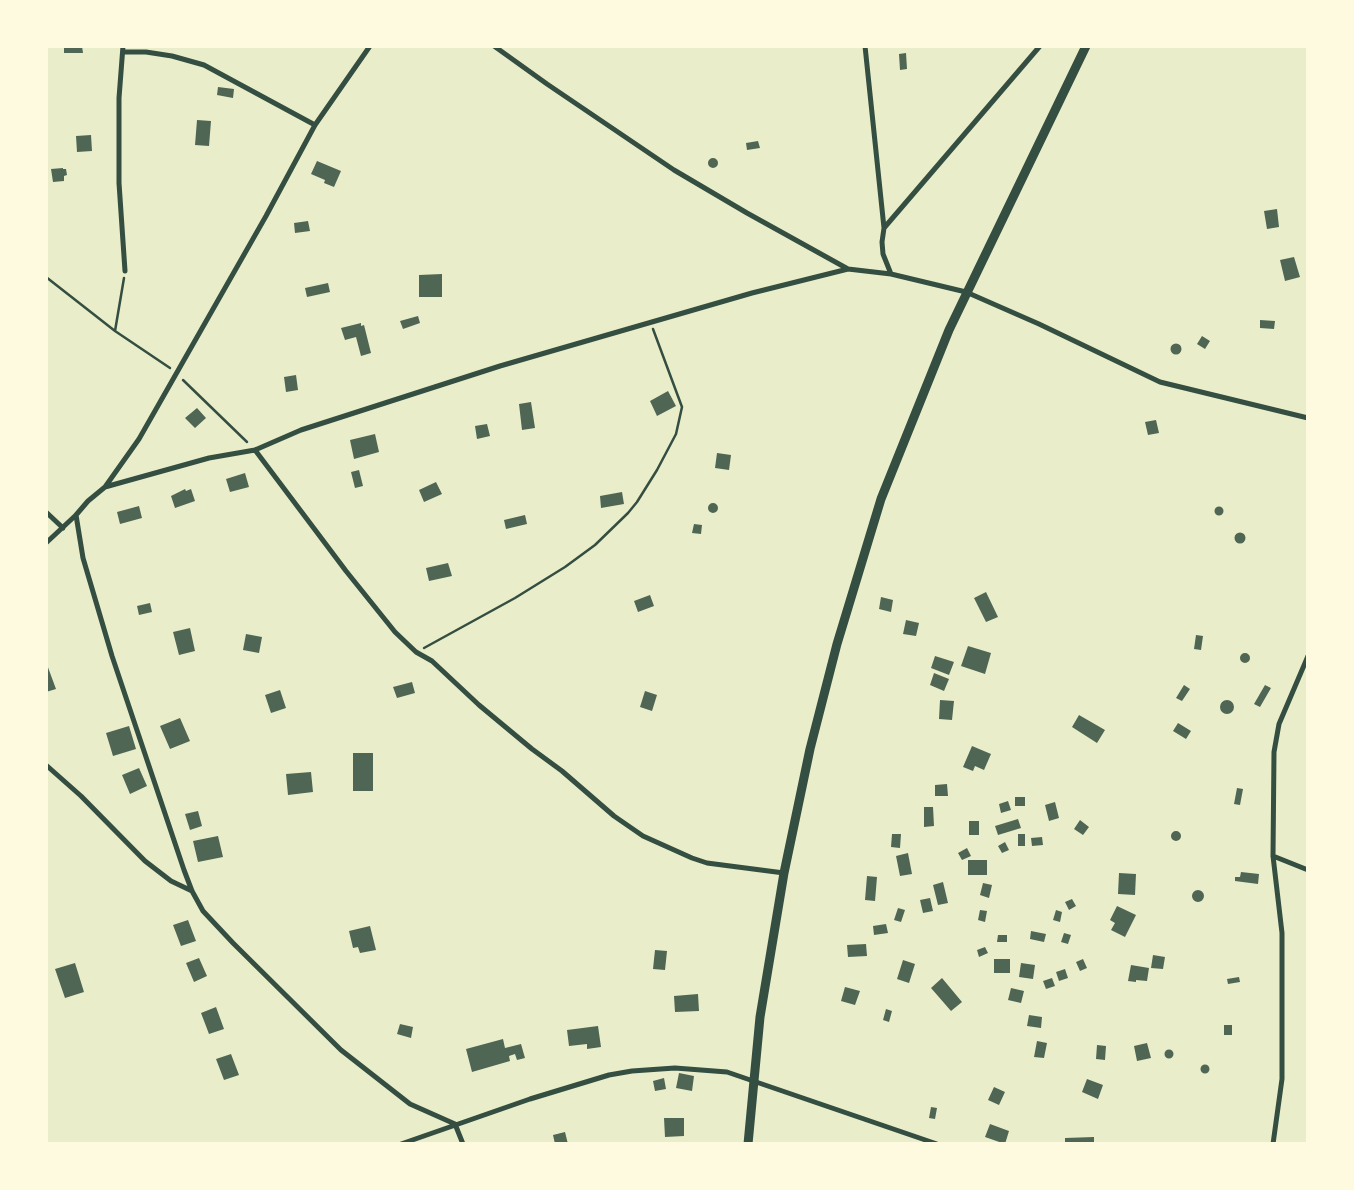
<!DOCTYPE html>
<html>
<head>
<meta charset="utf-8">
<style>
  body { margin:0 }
  #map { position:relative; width:1354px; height:1190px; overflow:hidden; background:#e9edc9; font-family:"PT Sans Narrow",sans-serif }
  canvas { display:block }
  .frame { position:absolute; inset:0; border:48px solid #fefae0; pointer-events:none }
</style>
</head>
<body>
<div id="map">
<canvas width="1354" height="1190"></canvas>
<div class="frame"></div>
</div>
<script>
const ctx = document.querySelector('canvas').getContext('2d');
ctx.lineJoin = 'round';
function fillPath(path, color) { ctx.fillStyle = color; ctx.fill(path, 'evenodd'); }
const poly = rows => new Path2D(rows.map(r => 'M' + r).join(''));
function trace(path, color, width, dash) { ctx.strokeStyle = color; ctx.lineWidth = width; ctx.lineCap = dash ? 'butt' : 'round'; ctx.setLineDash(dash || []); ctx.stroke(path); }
fillPath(poly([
  [64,46,82,46,83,53,64,53],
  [906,53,907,69,900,70,899,54],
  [218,87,234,89,233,98,217,95],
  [197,120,211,121,209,146,195,145],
  [91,135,92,151,77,152,76,136],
  [758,141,760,148,747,150,746,143],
  '708 163a5 5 0 1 1 10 0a5 5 0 1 1-10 0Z',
  [317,161,341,171,334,187,324,183,325,180,311,174],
  [63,168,63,169,66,169,67,175,64,176,64,181,53,182,51,169],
  [1277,209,1279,227,1267,229,1264,211],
  [308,221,310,231,295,233,294,223],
  [1294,257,1300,277,1285,281,1280,260],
  [442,274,442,297,419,297,419,275],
  [328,283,330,292,307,297,305,288],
  [418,316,420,323,403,329,400,321],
  [1260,320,1275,321,1274,329,1260,328],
  [361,323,361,326,364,325,371,353,361,356,356,337,345,340,341,328],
  [1202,336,1210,341,1205,349,1197,344],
  '1170.5 349a5.5 5.5 0 1 1 11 0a5.5 5.5 0 1 1-11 0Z',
  [296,375,298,390,286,392,284,377],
  [668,391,676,406,657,416,650,401],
  [531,402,535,428,522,430,519,404],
  [197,408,206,418,195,428,185,418],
  [1156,420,1159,433,1148,435,1145,422],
  [487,424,490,436,477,439,475,426],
  [375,434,379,452,354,459,350,440],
  [717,453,731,455,729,470,715,468],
  [359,470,363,486,355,488,351,472],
  [245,473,249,487,230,492,226,479],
  [436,482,442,494,424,502,419,490],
  [185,489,186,491,191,489,195,501,175,508,171,496],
  [622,492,624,504,601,508,600,496],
  '708 508a5 5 0 1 1 10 0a5 5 0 1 1-10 0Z',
  [139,506,142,518,120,524,117,512],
  '1214.5 511a4.5 4.5 0 1 1 9 0a4.5 4.5 0 1 1-9 0Z',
  [525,515,527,524,506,529,504,520],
  [694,524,702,525,701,534,692,533],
  '1234.5 538a5.5 5.5 0 1 1 11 0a5.5 5.5 0 1 1-11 0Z',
  [448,563,452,576,429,581,426,568],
  [986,592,998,617,986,622,974,598],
  [650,595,654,606,638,612,634,601],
  [881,597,893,600,891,612,879,609],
  [150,603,152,612,139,615,137,606],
  [906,620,919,623,916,636,903,634],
  [190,628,195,651,179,655,173,632],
  [246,634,262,637,259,653,243,650],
  [1196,635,1203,636,1201,650,1194,649],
  [968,646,991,653,985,674,961,666],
  '1240 658a5 5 0 1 1 10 0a5 5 0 1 1-10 0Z',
  [935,656,954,662,949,675,931,668],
  [46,662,56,689,46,692],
  [934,673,949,679,944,691,930,685],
  [412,682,415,693,397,698,393,687],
  [1184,685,1190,689,1182,701,1176,698],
  [1265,685,1271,688,1260,707,1254,704],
  [280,690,286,708,271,713,265,695],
  [645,691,657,695,652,711,640,707],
  '1220 707a7 7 0 1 1 14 0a7 7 0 1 1-14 0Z',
  [940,700,954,701,952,720,939,719],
  [1079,715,1105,730,1097,743,1072,727],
  [180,718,190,741,170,749,160,726],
  [1178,723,1191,731,1186,739,1173,731],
  [129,726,136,749,113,756,106,733],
  [972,746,991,754,984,770,975,766,973,771,963,767],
  [353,753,373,753,373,791,353,791],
  [139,768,147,786,130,794,122,775],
  [311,772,313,792,288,795,286,774],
  [947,784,948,796,935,796,935,785],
  [1237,788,1243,789,1240,805,1234,804],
  [1015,797,1025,797,1025,806,1015,806],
  [1008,801,1011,810,1001,813,999,804],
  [1055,802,1059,818,1049,821,1045,805],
  [924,807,933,807,934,826,924,827],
  [198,811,202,826,190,830,185,814],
  [1018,819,1021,828,998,835,995,826],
  [1080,820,1089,827,1083,835,1074,829],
  [969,821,979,821,979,835,969,835],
  '1171 836a5 5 0 1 1 10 0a5 5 0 1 1-10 0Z',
  [892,834,901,834,900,848,891,847],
  [1018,834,1025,834,1025,846,1018,846],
  [218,836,223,857,198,862,193,841],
  [1042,837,1043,845,1032,846,1031,838],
  [1005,842,1009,850,1002,853,998,846],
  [967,848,971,856,962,860,958,853],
  [908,853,912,874,900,876,896,856],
  [968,860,987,860,987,875,968,875],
  [1241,872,1259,874,1258,884,1235,881,1235,877,1240,877],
  [1119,873,1136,874,1135,895,1118,894],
  [867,876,877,877,875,901,865,900],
  [943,882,948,903,938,905,933,885],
  [983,883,992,885,989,898,980,895],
  '1192 896a6 6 0 1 1 12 0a6 6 0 1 1-12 0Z',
  [930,898,933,911,923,913,920,900],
  [1072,899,1076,906,1069,910,1065,902],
  [1117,906,1136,915,1125,937,1111,930,1115,923,1110,920],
  [898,908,905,910,901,922,894,920],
  [980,910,987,911,985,922,978,920],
  [1056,910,1062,912,1060,922,1053,920],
  [188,920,196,941,181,946,173,925],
  [886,924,888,933,874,935,873,926],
  [370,926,376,950,360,953,358,947,353,948,349,931],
  [1031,931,1046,934,1044,942,1030,939],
  [1064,933,1071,935,1068,944,1061,942],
  [998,935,1007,935,1007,942,997,942],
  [866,944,867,956,848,957,847,945],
  [985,947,988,953,979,957,977,950],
  [655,950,667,951,665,970,653,969],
  [1153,955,1165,957,1163,969,1151,968],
  [199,958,207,976,194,982,186,963],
  [994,959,1010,959,1010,973,994,973],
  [1083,959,1087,968,1080,971,1076,962],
  [903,960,915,964,909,983,897,979],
  [75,963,84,992,65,998,55,969],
  [1021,963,1035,965,1033,979,1019,977],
  [1131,965,1149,968,1147,981,1136,980,1136,982,1128,981],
  [1065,969,1068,978,1059,981,1056,972],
  [1239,977,1240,982,1228,984,1227,979],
  [942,978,962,1002,951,1011,931,988],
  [1052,978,1055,986,1046,989,1043,981],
  [845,987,860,991,855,1005,841,1001],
  [1011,988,1024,991,1021,1003,1008,1000],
  [698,994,699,1011,675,1012,674,996],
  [216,1007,224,1029,209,1034,201,1013],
  [886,1009,892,1011,889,1022,883,1020],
  [1029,1015,1042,1017,1041,1028,1027,1026],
  [400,1024,413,1027,411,1038,397,1034],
  [1224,1025,1232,1025,1232,1035,1224,1035],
  [598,1026,601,1047,587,1049,587,1044,569,1046,567,1030],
  [503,1039,505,1048,521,1044,525,1058,517,1060,515,1054,509,1056,510,1061,472,1072,466,1049],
  [1037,1041,1047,1043,1044,1058,1034,1057],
  [1147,1043,1151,1058,1137,1061,1134,1046],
  [1097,1045,1106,1046,1105,1060,1096,1059],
  '1164.5 1054a4.5 4.5 0 1 1 9 0a4.5 4.5 0 1 1-9 0Z',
  [231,1054,239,1075,224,1080,216,1059],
  '1200.5 1069a4.5 4.5 0 1 1 9 0a4.5 4.5 0 1 1-9 0Z',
  [679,1073,694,1076,692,1091,676,1088],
  [664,1078,666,1089,655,1091,653,1081],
  [1087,1079,1103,1085,1098,1099,1082,1092],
  [994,1087,1005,1092,999,1105,988,1100],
  [931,1107,937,1108,935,1119,929,1118],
  [664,1118,684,1118,684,1136,665,1137],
  [990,1124,1009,1131,1005,1144,985,1137],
  [565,1132,568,1144,555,1144,553,1135],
  [1094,1137,1094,1144,1065,1144,1065,1138]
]), '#4f6655');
trace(poly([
  [46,277,115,331,170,368],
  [115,331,124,278],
  [183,380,247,442],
  [424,648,515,598,565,567,595,545,628,513,637,502,657,470,676,434,682,407,653,329]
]), '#344e41', 2.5);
trace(poly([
  [123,46,119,98,119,183,125,271],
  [494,46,547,84,674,170,747,213,848,269],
  [865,46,884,228,882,242,883,254,891,274],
  [123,52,146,52,172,56,204,65,315,125],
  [884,228,1040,46],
  [255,450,346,571,395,632,416,652,432,661,479,705,532,749,562,771,614,816,643,836,692,858,707,863,784,873],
  [105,487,139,439,266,216,315,125,370,46],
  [46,512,63,528],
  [76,515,83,558,112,656,184,870,192,891,203,911,233,943,341,1050,410,1104,455,1124,463,1144],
  [46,543,76,515,88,501,105,487,209,458,255,450,301,430,500,366,752,293,848,269,891,274,966,292,1039,324,1160,382,1308,418],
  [46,765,81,796,145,861,171,881,192,891],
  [1273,856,1308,870],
  [401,1144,530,1099,609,1075,632,1071,675,1068,727,1072,937,1144],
  [1273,1144,1282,1079,1282,933,1273,856,1274,752,1279,724,1308,656]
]), '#344e41', 5);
trace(poly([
  [748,1144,760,1017,784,873,810,749,837,644,881,499,949,330,1086,46]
]), '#344e41', 9);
</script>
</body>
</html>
